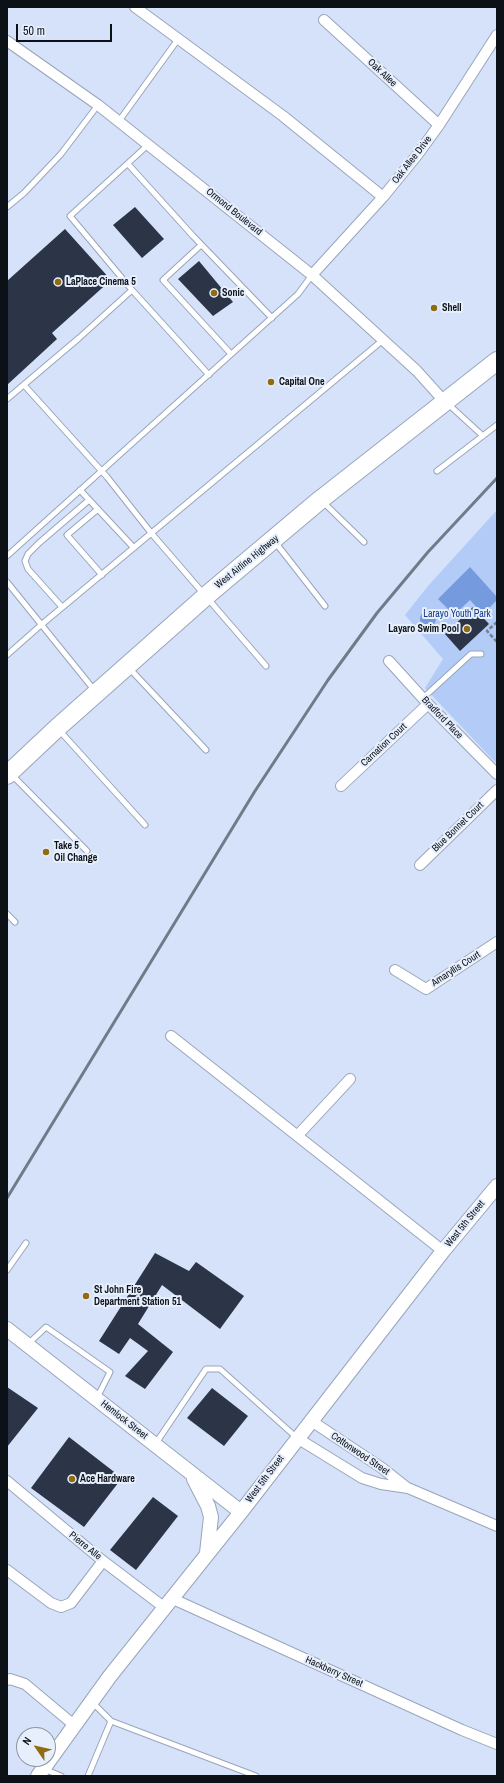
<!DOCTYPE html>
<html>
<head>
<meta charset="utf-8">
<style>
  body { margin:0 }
  #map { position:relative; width:504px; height:1783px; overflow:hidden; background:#d5e2fa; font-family:"Archivo Narrow",sans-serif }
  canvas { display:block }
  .frame { position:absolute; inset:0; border:8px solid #0c1118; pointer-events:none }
  .north { position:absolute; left:16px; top:1727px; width:40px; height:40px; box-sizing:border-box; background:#e7effd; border:1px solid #8f96a1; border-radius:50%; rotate:304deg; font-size:11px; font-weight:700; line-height:16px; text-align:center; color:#0c1118 }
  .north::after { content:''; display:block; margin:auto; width:14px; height:18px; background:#916b11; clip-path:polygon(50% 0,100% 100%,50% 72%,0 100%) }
  .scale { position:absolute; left:16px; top:24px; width:96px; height:18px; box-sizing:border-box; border:2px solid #0c1118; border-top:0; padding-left:5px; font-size:12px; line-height:14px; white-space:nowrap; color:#0c1118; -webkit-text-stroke:3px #e7effd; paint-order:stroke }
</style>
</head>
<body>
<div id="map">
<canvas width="504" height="1783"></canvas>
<div class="frame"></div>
<div class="north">N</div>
<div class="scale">50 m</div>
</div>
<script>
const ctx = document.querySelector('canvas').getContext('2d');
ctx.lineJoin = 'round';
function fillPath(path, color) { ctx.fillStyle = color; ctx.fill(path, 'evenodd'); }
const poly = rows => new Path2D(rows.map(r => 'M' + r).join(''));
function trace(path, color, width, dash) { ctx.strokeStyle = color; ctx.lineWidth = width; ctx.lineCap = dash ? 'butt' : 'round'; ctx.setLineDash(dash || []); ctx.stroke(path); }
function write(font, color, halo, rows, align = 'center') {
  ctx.font = font + ' "Archivo Narrow",sans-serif'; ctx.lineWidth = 4; ctx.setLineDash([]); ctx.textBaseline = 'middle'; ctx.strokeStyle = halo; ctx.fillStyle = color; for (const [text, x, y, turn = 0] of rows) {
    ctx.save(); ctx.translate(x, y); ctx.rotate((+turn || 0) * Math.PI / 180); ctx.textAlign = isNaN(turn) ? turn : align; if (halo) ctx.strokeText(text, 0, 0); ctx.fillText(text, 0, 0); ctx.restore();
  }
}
fillPath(poly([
  [497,510,497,764,425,688,443,659,405,615,428,586]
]), '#b2cbf7');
fillPath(poly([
  [470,567,497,597,497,600,483,614,470,600,454,615,438,599],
  '420 619a8 8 0 1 1 16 0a8 8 0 1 1-16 0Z'
]), '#759add');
fillPath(poly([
  [135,207,164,239,142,258,113,225],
  [65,229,111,280,52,333,57,339,7,385,7,281],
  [199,261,233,302,213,316,178,279],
  [473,607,489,624,460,651,445,634],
  [155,1253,189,1271,196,1262,244,1296,220,1329,162,1285,138,1324,173,1352,145,1389,125,1376,148,1351,130,1338,119,1354,99,1341],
  [7,1387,38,1408,7,1447],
  [212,1388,248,1416,224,1446,187,1418],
  [69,1437,122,1478,84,1527,31,1488],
  [153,1497,178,1516,136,1570,110,1550]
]), '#2b3547');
const lane = poly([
  [119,121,179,38],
  [128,164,193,236,272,318],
  [7,207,24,193,61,154,98,105],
  [201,245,163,280,231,354],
  [132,290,209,375],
  [24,385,107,477,152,534,266,666],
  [7,399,79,338,132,290,70,216,149,144],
  [447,403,483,436],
  [437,471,497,425],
  [80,490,134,548],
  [323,502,364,542],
  [98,509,67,535,102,575],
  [275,542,325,606],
  [7,556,298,294,312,275],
  [7,582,95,691],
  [62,607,28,569,25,561,28,554,39,543,89,500],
  [7,655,41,625,383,340],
  [129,668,206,750],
  [423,698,471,654,481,654],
  [59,730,145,825],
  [12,775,87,851],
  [7,914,15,922],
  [7,1270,26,1243],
  [28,1344,46,1327,110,1372,97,1398],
  [156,1443,206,1369,220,1369,296,1437],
  [92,1702,111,1721],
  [44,1769,61,1776],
  [88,1776,111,1721,256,1776]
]);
const street = poly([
  [135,7,283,116,383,197],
  [324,20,439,125],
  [7,41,98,105,312,275,417,371,444,401],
  [312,275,383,197,418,154,439,125,497,35],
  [389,661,428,704,497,774],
  [341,786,428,704],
  [420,865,497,790],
  [395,970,426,989,497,942],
  [171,1036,443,1251],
  [298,1135,350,1079],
  [310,1420,382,1468,406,1487],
  [297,1438,362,1478,381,1484,408,1488,497,1526],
  [7,1481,103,1561,165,1608],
  [7,1570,51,1603,61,1607,71,1603,103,1561],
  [173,1599,462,1730,497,1744],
  [7,1680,10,1679,25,1684,74,1725]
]);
const secondary = poly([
  [7,1329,241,1512],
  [194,1479,208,1506,211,1517,207,1553],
  [38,1776,110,1676,241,1512,443,1251,497,1186]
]);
const highway = poly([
  [7,775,57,728,206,596,320,500,497,361]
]);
trace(lane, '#99a5bb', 7);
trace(street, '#99a5bb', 12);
trace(secondary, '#99a5bb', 16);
trace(highway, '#99a5bb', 20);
trace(poly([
  [497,622,487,631,497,642]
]), '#778090', 2.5, [4, 2]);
trace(lane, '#fff', 5);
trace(street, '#fff', 10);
trace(secondary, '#fff', 14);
trace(highway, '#fff', 18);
trace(poly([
  [7,1198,255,791,328,680,377,613,428,552,497,478]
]), '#717a89', 3);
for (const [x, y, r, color] of [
  [58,282,4,"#916b11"],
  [214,293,4,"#916b11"],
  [434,308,4,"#916b11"],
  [271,382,4,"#916b11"],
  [467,629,4,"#916b11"],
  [46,852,4,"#916b11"],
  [86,1296,4,"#916b11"],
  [72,1479,4,"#916b11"]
]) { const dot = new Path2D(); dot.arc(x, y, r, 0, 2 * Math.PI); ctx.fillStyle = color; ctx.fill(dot); trace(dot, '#e7effd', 1.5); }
write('10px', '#0c1118', '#e7effd', [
  ["Oak Allee",382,73,43],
  ["Oak Allee Drive",412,160,-52],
  ["Ormond Boulevard",234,212,39],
  ["West Airline Highway",247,562,-39],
  ["Bradford Place",442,718,46],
  ["Carnation Court",384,745,-43],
  ["Blue Bonnet Court",458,827,-44],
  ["Amaryllis Court",456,969,-33],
  ["West 5th Street",465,1224,-51],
  ["Hemlock Street",124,1420,38],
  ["Cottonwood Street",360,1454,34],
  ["West 5th Street",265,1479,-53],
  ["Pierre Alle",85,1546,39],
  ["Hackberry Street",334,1672,24]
]);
write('bold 10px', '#0c1118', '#e7effd', [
  ["LaPlace Cinema 5",66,282],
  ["Sonic",222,293],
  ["Shell",442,308],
  ["Capital One",279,382],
  ["Layaro Swim Pool",459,629,"right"],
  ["Take 5",54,846],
  ["Oil Change",54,858],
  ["St John Fire",94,1290],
  ["Department Station 51",94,1302],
  ["Ace Hardware",80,1479]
], 'left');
write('10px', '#133987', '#e7effd', [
  ["Larayo Youth Park",457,614]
]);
</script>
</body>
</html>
